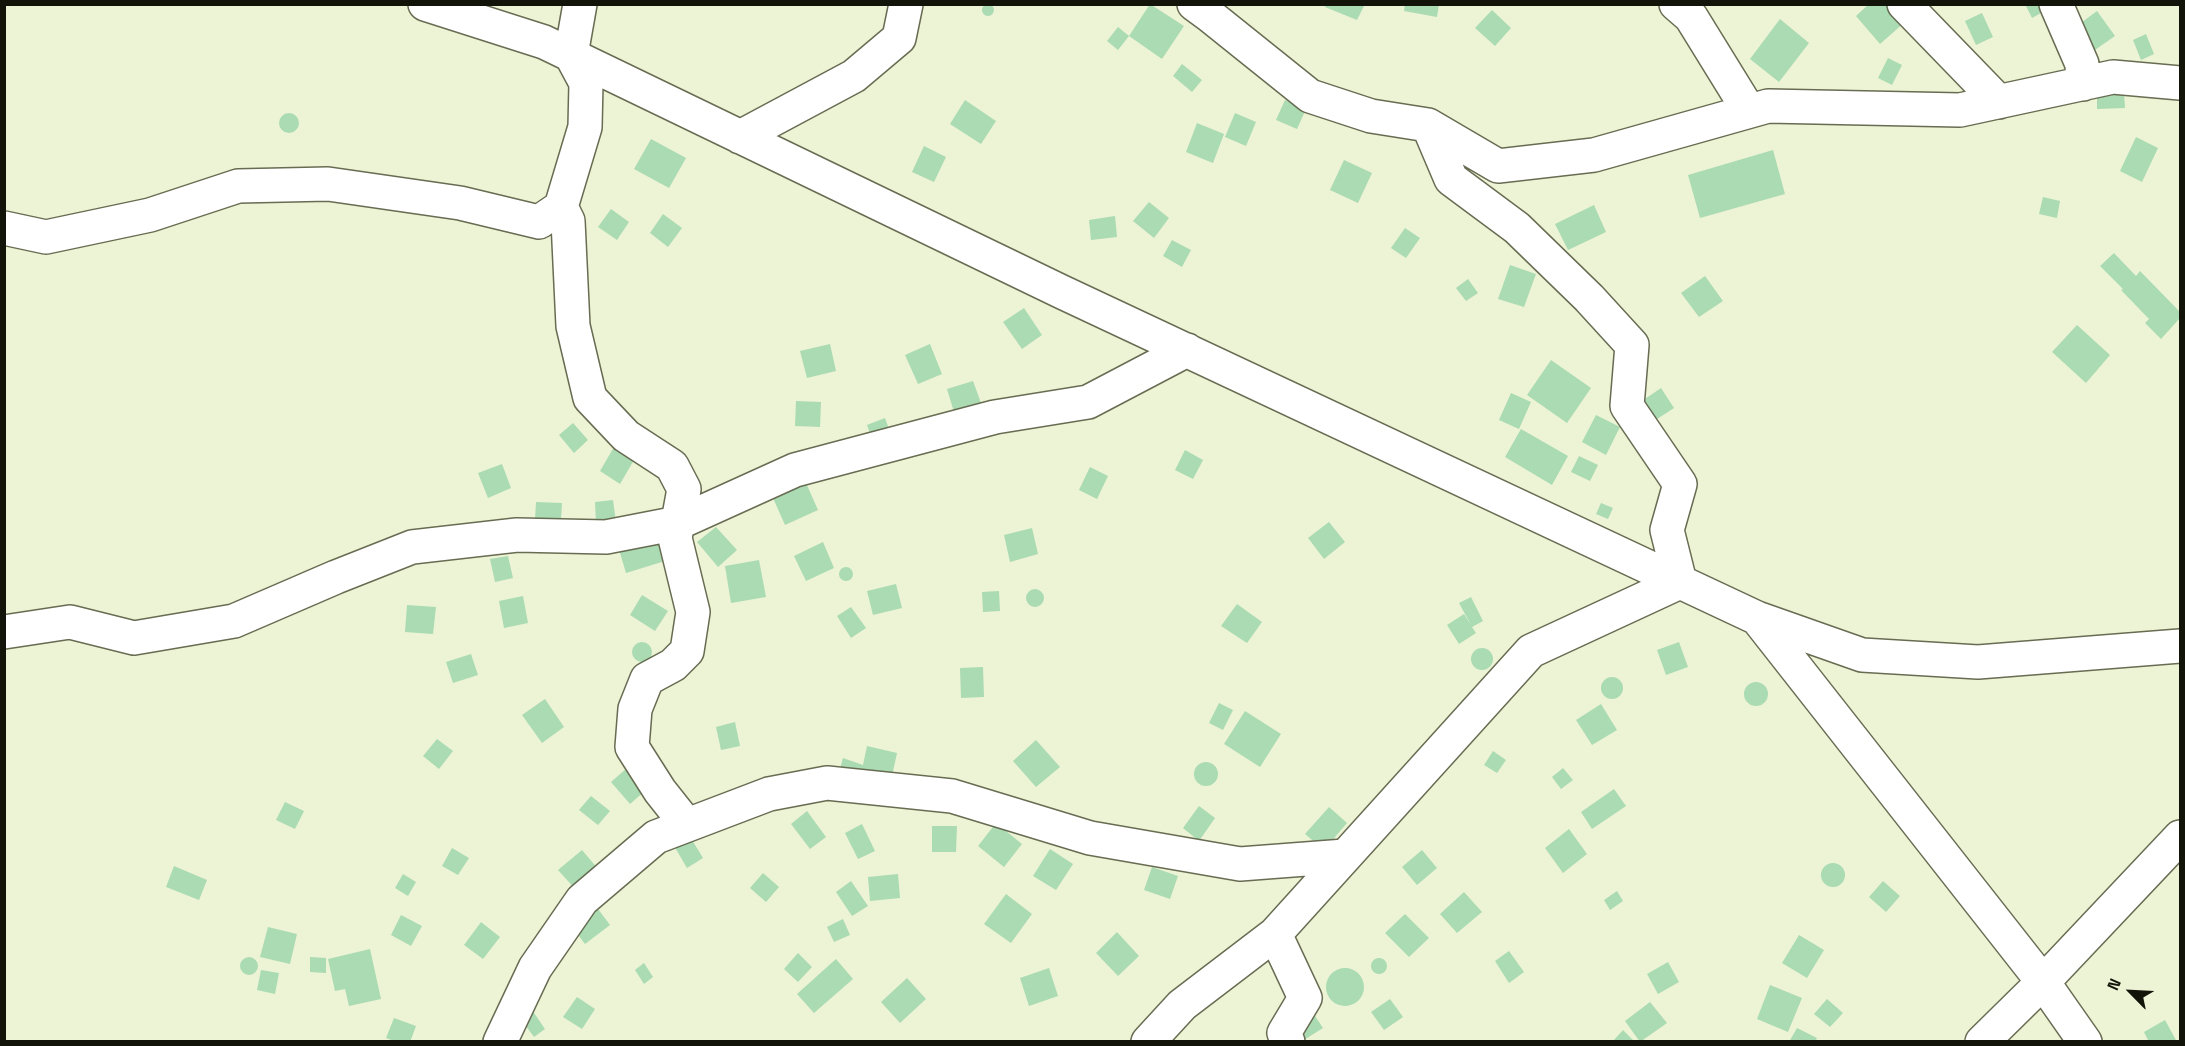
<!DOCTYPE html>
<html>
<head>
<meta charset="utf-8">
<style>
  body { margin:0 }
  #map { position:relative; width:2185px; height:1046px; overflow:hidden; background:#edf3d5; font-family:"Space Grotesk",sans-serif }
  canvas { display:block }
  .frame { position:absolute; inset:0; border:6px solid #12140a; pointer-events:none }
  .north { position:absolute; left:2101px; top:962px; width:60px; height:60px; -webkit-text-stroke:4px #edf3d5; paint-order:stroke; rotate:294deg; font-size:16px; font-weight:700; line-height:24px; text-align:center; color:#12140a }
  .north::after { content:''; display:block; margin:auto; width:21px; height:27px; background:#12140a; clip-path:polygon(50% 0,100% 100%,50% 72%,0 100%) }
</style>
</head>
<body>
<div id="map">
<canvas width="2185" height="1046"></canvas>
<div class="frame"></div>
<div class="north">N</div>
</div>
<script>
const ctx = document.querySelector('canvas').getContext('2d');
ctx.lineJoin = 'round';
function fillPath(path, color) { ctx.fillStyle = color; ctx.fill(path, 'evenodd'); }
const poly = rows => new Path2D(rows.map(r => 'M' + r).join(''));
function trace(path, color, width, dash) { ctx.strokeStyle = color; ctx.lineWidth = width; ctx.lineCap = dash ? 'butt' : 'round'; ctx.setLineDash(dash || []); ctx.stroke(path); }
fillPath(poly([
  '982 10a6 6 0 1 1 12 0a6 6 0 1 1-12 0Z',
  [1150,4,1184,26,1162,59,1129,36],
  [1326,4,1365,4,1357,20,1325,7],
  [1405,4,1439,4,1437,17,1404,11],
  [1869,4,1889,4,1905,22,1880,44,1856,16],
  [2025,4,2057,4,2032,18],
  [1492,10,1511,28,1495,46,1475,28],
  [2097,11,2115,36,2092,52,2074,28],
  [1982,13,1993,37,1976,45,1965,21],
  [1780,19,1809,43,1779,82,1750,59],
  [1118,27,1129,36,1118,50,1107,41],
  [2146,34,2154,54,2141,60,2133,40],
  [1888,58,1902,65,1892,85,1878,78],
  [1182,64,1202,80,1192,92,1173,76],
  [2124,93,2125,108,2097,109,2097,94],
  [965,100,996,121,981,144,950,124],
  [1285,100,1306,109,1297,129,1276,120],
  [1235,113,1256,122,1246,146,1225,137],
  '279 123a10 10 0 1 1 20 0a10 10 0 1 1-20 0Z',
  [1197,123,1224,134,1213,163,1186,152],
  [2136,137,2158,148,2142,182,2120,171],
  [651,139,686,158,669,188,634,169],
  [924,146,946,157,934,182,912,172],
  [1773,150,1785,194,1700,218,1688,175],
  [1344,160,1372,173,1358,203,1330,190],
  [2043,197,2060,201,2057,218,2039,214],
  [1149,202,1169,218,1154,238,1133,221],
  [1594,205,1606,232,1568,250,1555,224],
  [611,209,629,222,617,240,598,227],
  [663,214,682,228,668,247,650,233],
  [1115,216,1117,237,1091,240,1089,220],
  [1405,228,1420,238,1406,258,1391,248],
  [1172,240,1191,250,1182,267,1163,256],
  [2114,253,2136,276,2140,271,2180,312,2180,318,2161,339,2145,323,2149,319,2121,290,2123,289,2100,266],
  [1510,265,1536,274,1524,307,1498,299],
  [1705,276,1723,301,1699,317,1681,293],
  [1468,279,1478,293,1466,301,1456,288],
  [1024,308,1042,335,1022,349,1003,322],
  [2077,325,2110,355,2086,383,2052,352],
  [830,344,836,371,807,378,800,351],
  [930,344,942,374,918,384,905,355],
  [1551,360,1591,388,1567,423,1527,395],
  [973,381,981,403,954,412,947,389],
  [1661,388,1674,408,1654,421,1642,401],
  [1511,393,1531,402,1519,429,1499,420],
  [796,401,821,402,820,427,795,426],
  [1596,415,1620,427,1606,455,1582,442],
  [885,418,893,440,875,447,867,425],
  [573,423,588,440,574,453,559,435],
  [1521,429,1568,456,1552,485,1505,457],
  [614,447,634,460,620,484,600,471],
  [1185,450,1203,460,1193,479,1175,470],
  [1579,456,1598,465,1590,481,1571,472],
  [502,464,511,488,488,498,478,473],
  [1090,467,1108,476,1097,499,1079,490],
  [802,474,818,510,785,525,769,489],
  [613,500,616,522,596,523,595,502],
  [536,502,562,503,561,520,535,519],
  [1601,503,1613,508,1608,519,1596,514],
  [1329,522,1345,542,1324,559,1308,538],
  [716,527,737,550,718,567,697,542],
  [1032,528,1038,554,1010,562,1004,535],
  [657,534,665,561,626,573,618,546],
  [823,542,834,568,806,581,794,556],
  [508,556,513,578,495,582,490,559],
  [759,560,766,597,731,603,725,566],
  '839 574a7 7 0 1 1 14 0a7 7 0 1 1-14 0Z',
  [896,584,902,608,873,615,867,591],
  '1026 598a9 9 0 1 1 18 0a9 9 0 1 1-18 0Z',
  [999,591,1000,611,983,612,982,592],
  [642,595,668,611,655,631,630,615],
  [523,596,528,623,504,628,499,601],
  [1471,597,1483,621,1472,627,1476,633,1459,644,1447,625,1464,614,1471,625,1459,603],
  [1237,604,1262,622,1247,643,1221,626],
  [407,605,436,607,433,634,405,632],
  [851,607,866,628,851,638,837,616],
  '632 652a10 10 0 1 1 20 0a10 10 0 1 1-20 0Z',
  [1679,642,1688,667,1666,675,1657,650],
  '1471 659a11 11 0 1 1 22 0a11 11 0 1 1-22 0Z',
  [471,654,478,675,453,683,446,662],
  [983,667,984,697,961,698,960,668],
  '1601 688a11 11 0 1 1 22 0a11 11 0 1 1-22 0Z',
  '1744 694a12 12 0 1 1 24 0a12 12 0 1 1-24 0Z',
  [545,699,564,727,542,743,522,715],
  [1219,703,1233,710,1223,730,1209,723],
  [1601,704,1617,730,1592,745,1576,720],
  [1245,711,1281,734,1260,767,1224,744],
  [735,722,740,746,721,750,716,727],
  [437,739,453,751,439,769,423,756],
  [1036,740,1060,767,1036,787,1013,761],
  [867,746,897,753,892,776,867,770,865,779,839,772,843,758,863,765],
  [1493,751,1506,760,1497,773,1484,765],
  '1194 774a12 12 0 1 1 24 0a12 12 0 1 1-24 0Z',
  [627,768,646,790,630,804,611,782],
  [1563,768,1573,780,1561,789,1552,777],
  [1614,789,1626,806,1592,829,1581,812],
  [591,796,610,811,598,825,579,810],
  [285,802,304,811,295,829,276,820],
  [1199,806,1215,818,1199,841,1183,828],
  [1329,807,1347,823,1324,850,1305,834],
  [807,811,826,837,810,849,791,824],
  [996,823,1022,844,1004,867,978,846],
  [862,824,875,851,858,859,845,833],
  [932,826,957,826,956,852,932,852],
  [1569,829,1587,854,1563,873,1545,848],
  [686,830,703,858,687,868,670,839],
  [452,848,469,858,458,875,442,866],
  [1050,849,1073,864,1056,890,1033,876],
  [582,850,599,870,576,890,558,870],
  [1422,850,1437,868,1417,885,1402,867],
  '1821 875a12 12 0 1 1 24 0a12 12 0 1 1-24 0Z',
  [174,866,207,880,199,900,166,887],
  [1152,867,1178,876,1170,899,1144,890],
  [763,873,779,887,766,902,750,888],
  [403,874,416,882,408,896,395,888],
  [898,874,900,898,870,901,868,877],
  [851,881,868,906,852,916,836,892],
  [1883,881,1900,896,1886,912,1869,897],
  [1617,891,1623,901,1610,910,1604,900],
  [1464,892,1482,912,1457,933,1440,914],
  [1006,894,1032,914,1011,943,984,924],
  [595,905,610,925,585,944,570,924],
  [1405,914,1429,938,1409,957,1385,933],
  [401,915,422,926,411,946,391,935],
  [843,919,850,935,834,942,827,927],
  [481,922,500,937,483,959,464,945],
  [268,927,297,934,290,964,260,957],
  [1117,932,1139,956,1118,976,1096,953],
  [1799,935,1824,950,1807,978,1782,963],
  [370,949,381,999,349,1006,345,989,335,991,328,959],
  [1509,951,1524,972,1509,983,1495,961],
  [798,953,812,967,798,982,784,969],
  [310,957,326,958,326,973,310,972],
  '240 966a9 9 0 1 1 18 0a9 9 0 1 1-18 0Z',
  '1371 966a8 8 0 1 1 16 0a8 8 0 1 1-16 0Z',
  [836,959,853,979,814,1013,797,994],
  [1668,962,1679,982,1658,994,1647,974],
  [644,963,653,977,644,984,635,970],
  '1326 987a19 19 0 1 1 38 0a19 19 0 1 1-38 0Z',
  [1049,968,1058,996,1029,1006,1020,978],
  [261,970,279,973,275,994,257,990],
  [907,978,926,999,900,1023,881,1002],
  [1770,985,1802,998,1788,1032,1757,1019],
  [577,997,595,1009,582,1029,563,1017],
  [1390,999,1403,1017,1384,1030,1371,1012],
  [1827,999,1843,1013,1830,1027,1814,1014],
  [1650,1002,1667,1023,1640,1042,1625,1021],
  [532,1010,545,1029,534,1037,520,1018],
  [1313,1013,1323,1028,1304,1040,1294,1025],
  [394,1018,416,1026,410,1042,397,1042,386,1038],
  [2165,1020,2177,1042,2149,1042,2144,1032],
  [1797,1028,1817,1038,1815,1042,1789,1042],
  [1623,1030,1635,1042,1616,1042,1614,1040]
]), '#aadbb2');
const minor = poly([
  [425,4,544,42,1062,292,1757,618,1862,655,1978,662,2180,646],
  [1194,4,1209,15,1310,96,1371,116,1428,125,1498,166,1594,155,1768,106,1960,110,2113,77,2180,83],
  [1676,4,1691,17,1749,111],
  [1904,4,1999,102],
  [2056,4,2082,64,2083,84],
  [740,137,854,76,899,38,906,4],
  [561,207,568,221,573,326,590,398,626,436,672,466,684,489,675,538,693,612,687,651,673,665,647,679,635,709,632,747,660,791,687,825],
  [4,228,46,237,150,215,238,186,328,184,460,203,539,222,561,207,585,127,586,83,571,55,580,4],
  [1757,618,2043,982,2085,1042],
  [4,632,70,622,134,638,234,621,336,577,412,547,517,535,606,537,678,523,795,470,995,417,1088,402,1187,350],
  [1275,934,1305,998,1284,1033,1288,1042],
  [500,1042,535,968,582,900,656,837,769,794,827,783,952,796,1090,838,1240,864,1345,856],
  [1148,1042,1182,1005,1275,934,1531,651,1680,582,1667,530,1680,484,1627,406,1632,345,1589,298,1517,228,1451,179,1428,125],
  [1982,1042,2043,982,2180,837]
]);
trace(minor, '#686c52', 36);
trace(minor, '#fff', 33);
</script>
</body>
</html>
